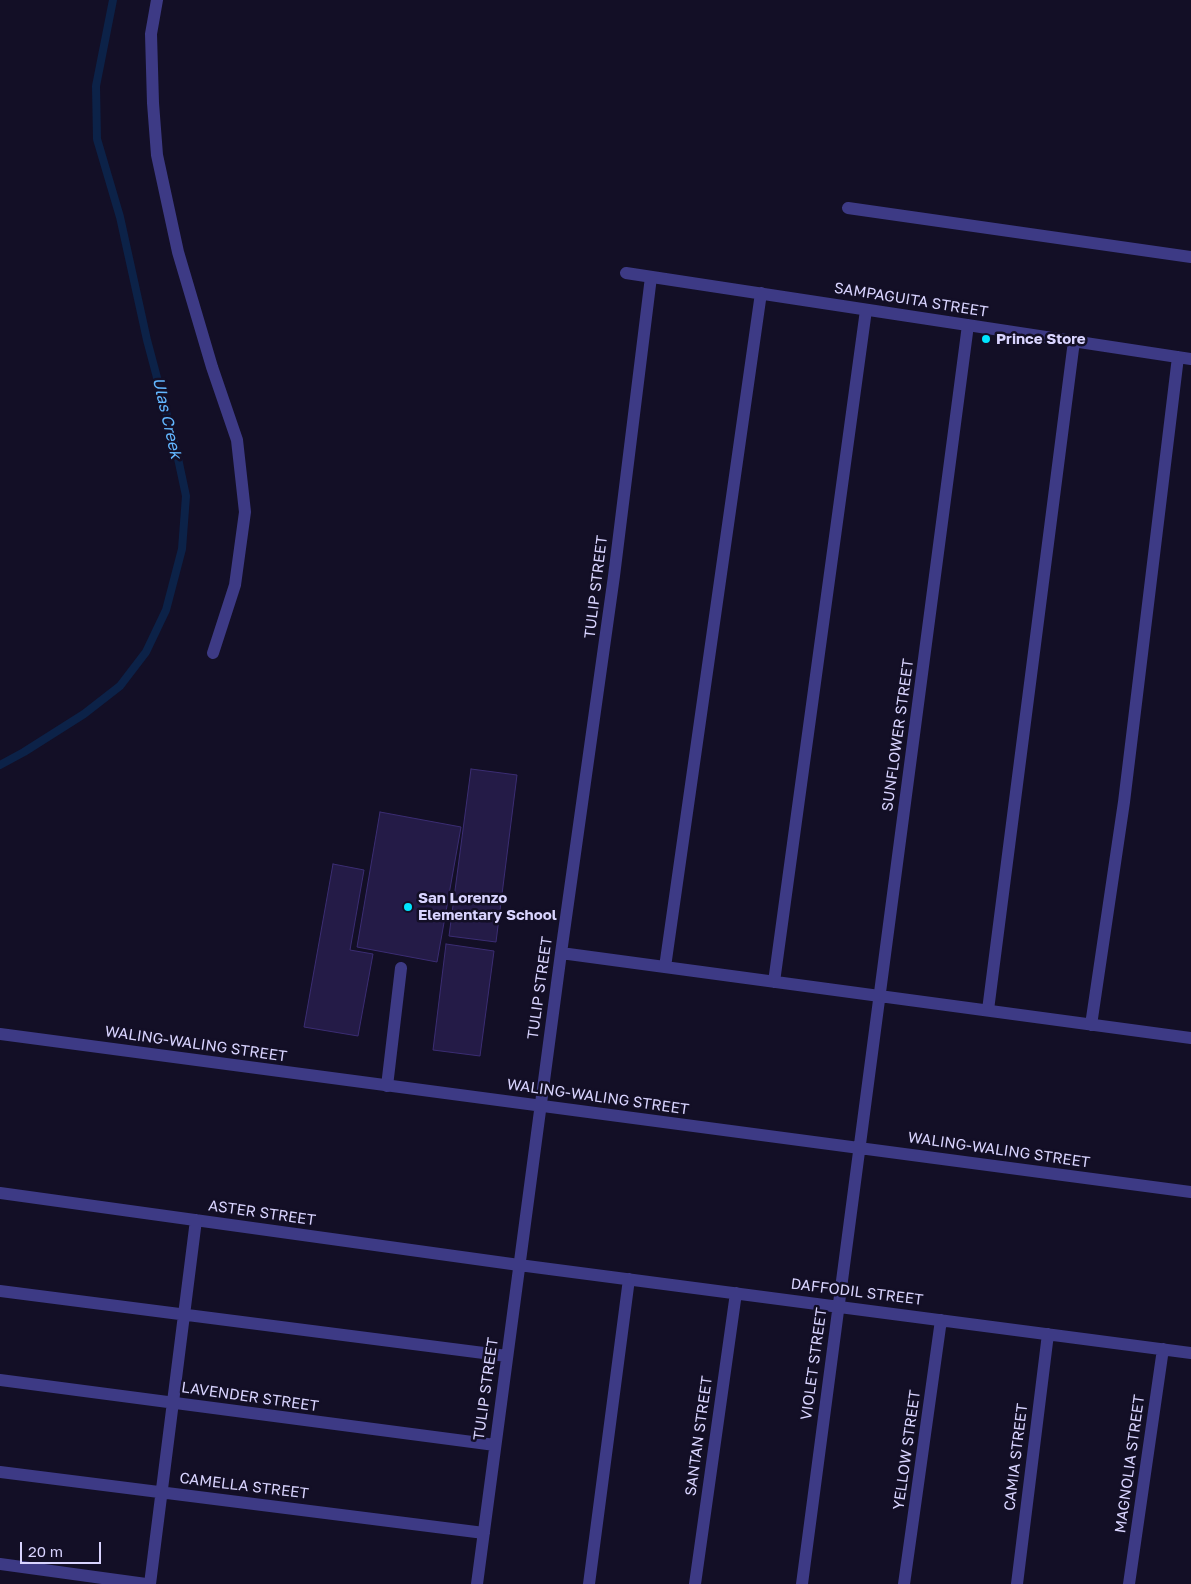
<!DOCTYPE html>
<html>
<head>
<meta charset="utf-8">
<style>
  body { margin:0 }
  #map { position:relative; width:1191px; height:1584px; overflow:hidden; background:#130f26; font-family:"Golos Text",sans-serif }
  canvas { display:block }
  .scale { position:absolute; left:20px; top:1542px; width:81px; height:22px; box-sizing:border-box; border:2px solid #d9d4ff; border-top:0; padding-left:6px; font-size:15px; line-height:18px; white-space:nowrap; color:#d9d4ff; -webkit-text-stroke:4px #130f26; paint-order:stroke }
</style>
</head>
<body>
<div id="map">
<canvas width="1191" height="1584"></canvas>
<div class="scale">20 m</div>
</div>
<script>
const ctx = document.querySelector('canvas').getContext('2d');
ctx.lineJoin = 'round';
const poly = rows => new Path2D(rows.map(r => 'M' + r).join(''));
function trace(path, color, width, dash) { ctx.strokeStyle = color; ctx.lineWidth = width; ctx.lineCap = dash ? 'butt' : 'round'; ctx.setLineDash(dash || []); ctx.stroke(path); }
function fillPath(path, color) { ctx.fillStyle = color; ctx.fill(path, 'evenodd'); }
function write(font, color, halo, rows, align = 'center') {
  ctx.font = font + ' "Golos Text",sans-serif'; ctx.lineWidth = 5; ctx.setLineDash([]); ctx.textBaseline = 'middle'; ctx.strokeStyle = halo; ctx.fillStyle = color; for (const [text, x, y, turn = 0] of rows) {
    ctx.save(); ctx.translate(x, y); ctx.rotate((+turn || 0) * Math.PI / 180); ctx.textAlign = isNaN(turn) ? turn : align; if (halo) ctx.strokeText(text, 0, 0); ctx.fillText(text, 0, 0); ctx.restore();
  }
}
trace(poly([
  [0,765,24,752,84,714,120,686,146,652,166,610,182,549,186,496,176,449,147,340,120,217,97,139,96,86,113,0]
]), '#0c2248', 8);
const building = poly([
  [471,769,517,775,496,942,449,936,471,769],
  [380,812,461,827,437,962,357,947,380,812],
  [333,864,364,870,350,950,373,954,358,1036,304,1027,333,864],
  [446,944,494,951,480,1056,433,1050,446,944]
]);
fillPath(building, '#241b47');
trace(building, '#3b2d73', 1);
trace(poly([
  [157,0,151,34,153,103,157,155,178,252,212,367,237,440,245,512,235,585,213,653],
  [387,1086,401,968]
]), '#3d3a85', 12);
trace(poly([
  [848,208,1191,257],
  [626,273,1191,359],
  [561,953,1191,1038],
  [665,967,761,293],
  [774,982,866,310],
  [988,1010,1074,341],
  [1091,1025,1124,802,1178,357],
  [0,1034,1191,1192],
  [0,1193,519,1265,1191,1353],
  [0,1291,507,1356],
  [0,1380,495,1445],
  [0,1472,484,1533],
  [0,1564,146,1584],
  [150,1584,196,1220],
  [477,1584,561,953,614,576,651,277],
  [589,1584,629,1279],
  [695,1584,736,1293],
  [802,1584,968,325],
  [904,1584,941,1320],
  [1017,1584,1048,1334],
  [1129,1584,1163,1349]
]), '#3d3a85', 12);
for (const [x, y, r, color] of [
  [986,339,5,"#00e5ff"],
  [408,907,5,"#00e5ff"]
]) { const dot = new Path2D(); dot.arc(x, y, r, 0, 2 * Math.PI); ctx.fillStyle = color; ctx.fill(dot); trace(dot, '#130f26', 2); }
write('15px', '#d9d4ff', '#130f26', [
  ["SAMPAGUITA STREET",911,300,9],
  ["TULIP STREET",596,587,-83],
  ["SUNFLOWER STREET",898,735,-82],
  ["TULIP STREET",540,988,-82],
  ["WALING-WALING STREET",196,1044,8],
  ["WALING-WALING STREET",598,1097,8],
  ["WALING-WALING STREET",999,1150,8],
  ["ASTER STREET",262,1213,8],
  ["DAFFODIL STREET",857,1292,7],
  ["VIOLET STREET",814,1364,-82],
  ["TULIP STREET",486,1389,-82],
  ["LAVENDER STREET",250,1397,8],
  ["SANTAN STREET",699,1436,-82],
  ["YELLOW STREET",907,1450,-82],
  ["CAMIA STREET",1016,1457,-83],
  ["MAGNOLIA STREET",1130,1464,-82],
  ["CAMELLA STREET",244,1486,7]
]);
write('bold 15px', '#d9d4ff', '#130f26', [
  ["Prince Store",996,339],
  ["San Lorenzo",418,898],
  ["Elementary School",418,915]
], 'left');
write('italic 16px', '#62b6ff', '#130f26', [
  ["Ulas Creek",167,418,77]
]);
</script>
</body>
</html>
